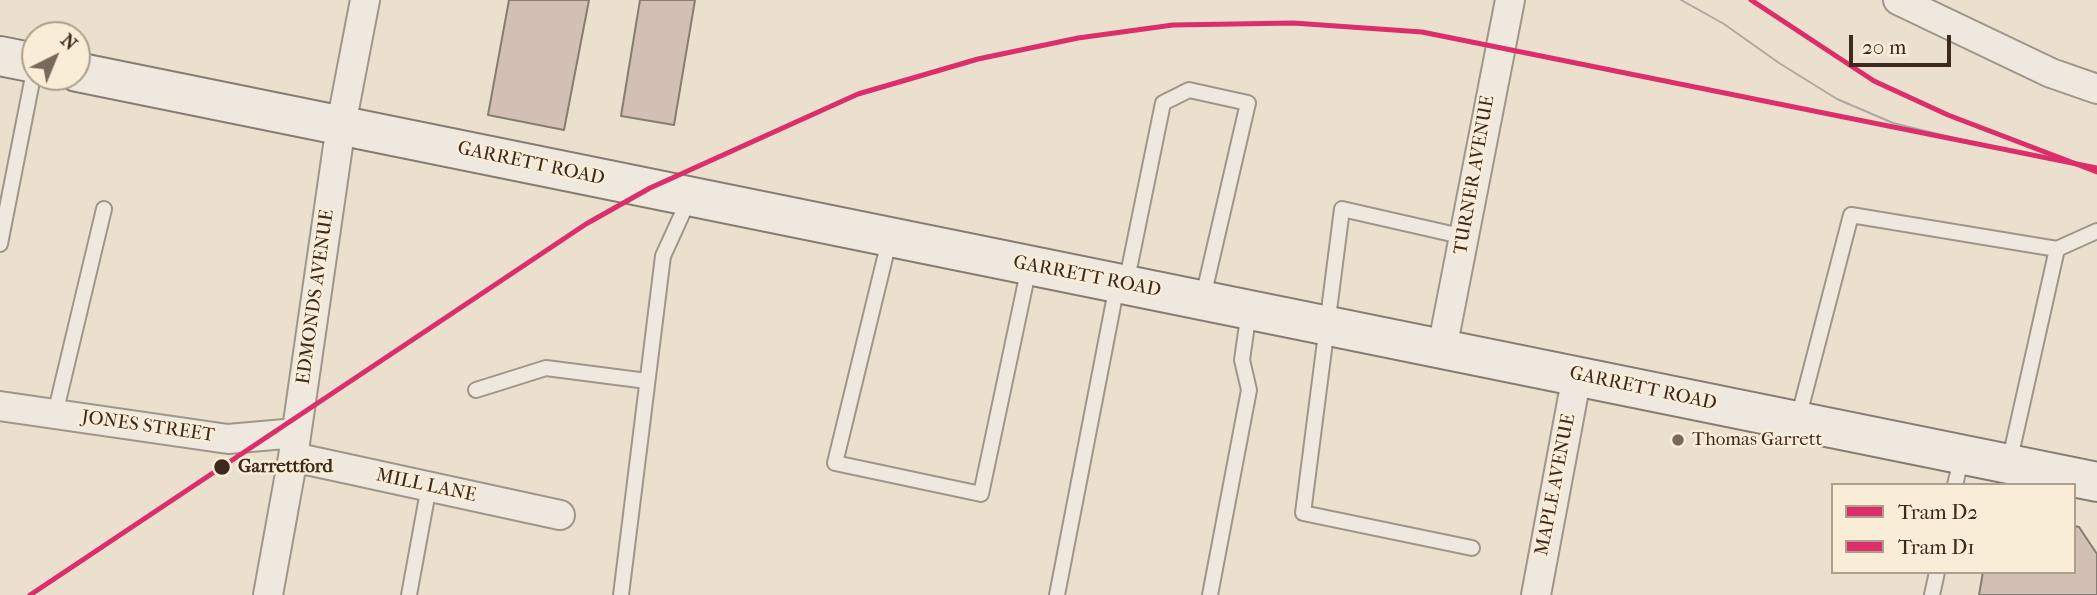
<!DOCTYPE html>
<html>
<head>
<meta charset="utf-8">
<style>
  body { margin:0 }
  #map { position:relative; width:2097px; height:595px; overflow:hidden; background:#ebe0ce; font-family:"IM FELL French Canon",serif }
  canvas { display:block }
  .legend { position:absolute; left:1831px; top:483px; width:245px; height:91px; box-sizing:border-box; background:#faedd7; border:2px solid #ae9f8d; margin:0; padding:9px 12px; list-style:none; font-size:21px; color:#3d291d }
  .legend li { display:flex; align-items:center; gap:14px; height:35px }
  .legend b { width:35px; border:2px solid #ae9f8d }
  .north { position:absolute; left:21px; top:21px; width:70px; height:70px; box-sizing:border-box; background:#faedd7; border:2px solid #ae9f8d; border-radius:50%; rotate:43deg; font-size:19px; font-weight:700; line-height:28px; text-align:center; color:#3d291d }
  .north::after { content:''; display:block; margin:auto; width:24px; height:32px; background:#7a695b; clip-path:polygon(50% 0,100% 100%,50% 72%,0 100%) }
  .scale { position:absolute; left:1849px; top:35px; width:102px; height:32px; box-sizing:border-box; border:4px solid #3d291d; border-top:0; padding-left:9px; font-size:21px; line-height:24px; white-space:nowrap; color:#3d291d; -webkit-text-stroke:5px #faedd7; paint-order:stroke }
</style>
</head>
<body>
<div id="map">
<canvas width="2097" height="595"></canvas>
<ul class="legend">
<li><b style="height:9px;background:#dc2e6b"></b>Tram D2</li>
<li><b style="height:9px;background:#dc2e6b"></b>Tram D1</li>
</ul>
<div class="north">N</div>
<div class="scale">20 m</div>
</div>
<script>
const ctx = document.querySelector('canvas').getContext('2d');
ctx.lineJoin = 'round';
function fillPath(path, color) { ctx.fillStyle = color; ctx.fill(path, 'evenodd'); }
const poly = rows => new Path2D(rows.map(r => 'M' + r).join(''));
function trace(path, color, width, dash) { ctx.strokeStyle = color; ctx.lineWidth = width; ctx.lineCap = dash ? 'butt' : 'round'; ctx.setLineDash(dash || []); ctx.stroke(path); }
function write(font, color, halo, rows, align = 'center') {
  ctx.font = font + ' "IM FELL French Canon",serif'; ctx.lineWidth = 5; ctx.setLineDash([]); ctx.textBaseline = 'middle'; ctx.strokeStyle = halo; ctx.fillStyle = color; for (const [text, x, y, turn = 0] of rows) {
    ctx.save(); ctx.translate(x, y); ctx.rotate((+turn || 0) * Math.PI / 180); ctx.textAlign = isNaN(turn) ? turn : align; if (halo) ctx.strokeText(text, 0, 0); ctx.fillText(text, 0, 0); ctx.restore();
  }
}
const building = poly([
  [509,0,589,0,564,130,488,115,509,0],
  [640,0,695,0,674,125,621,116,640,0],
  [2074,526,2079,527,2097,554,2097,595,1979,595,1983,572,2074,572,2074,526]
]);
fillPath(building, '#d2c0b5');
trace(building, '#867d72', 2);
const lane = poly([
  [890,237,835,463,981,494,1029,267],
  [1465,237,1342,209,1303,513,1472,548],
  [0,244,35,66],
  [2057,249,2097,231],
  [1126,284,1163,103,1189,90,1248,103,1203,297],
  [476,390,546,368,647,381],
  [55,414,104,209],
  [1798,419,1851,215,2057,249,2009,463],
  [1955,485,1962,456],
  [409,595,429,486],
  [621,595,663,256,689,199],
  [1057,595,1117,285],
  [1210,595,1249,390,1242,360,1249,311],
  [1932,595,1937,572]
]);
const street = poly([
  [1898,0,2051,73,2097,89],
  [1442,349,1510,0],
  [0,406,228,439,296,433],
  [293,457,560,515],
  [268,595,293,457,341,125,365,0],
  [1536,595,1577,375]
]);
const secondary = poly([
  [0,56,35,63],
  [77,72,2097,482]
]);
trace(lane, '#9f968a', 18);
trace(street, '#9f968a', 32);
trace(secondary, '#867d72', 42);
trace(lane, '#eee8df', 14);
trace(street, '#eee8df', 28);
trace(secondary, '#eee8df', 38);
trace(poly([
  [1681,0,1724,24,1779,63,1837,99,1893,123,1958,139]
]), '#aea8a0', 2);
trace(poly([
  [30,595,586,224,650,188,858,94,978,59,1078,38,1173,25,1293,23,1422,32,2097,168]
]), '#dc2e6b', 5);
trace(poly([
  [1751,0,1874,81,1948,115,2097,172]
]), '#dc2e6b', 5);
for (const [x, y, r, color] of [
  [1678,440,7,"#7a695b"],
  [222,467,9,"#3d291d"]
]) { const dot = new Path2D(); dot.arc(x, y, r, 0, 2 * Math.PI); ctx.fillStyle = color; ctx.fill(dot); trace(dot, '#faedd7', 2.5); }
write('19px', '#3d291d', '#faedd7', [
  ["GARRETT ROAD",531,164,12],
  ["TURNER AVENUE",1475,175,-80],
  ["GARRETT ROAD",1087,277,11],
  ["EDMONDS AVENUE",316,297,-82],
  ["GARRETT ROAD",1643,389,12],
  ["JONES STREET",148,427,8],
  ["MAPLE AVENUE",1556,485,-79],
  ["MILL LANE",426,486,12]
]);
write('19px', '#3d291d', '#faedd7', [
  ["Thomas Garrett",1692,440]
], 'left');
write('bold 19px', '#3d291d', '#faedd7', [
  ["Garrettford",238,467]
], 'left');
</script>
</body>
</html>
